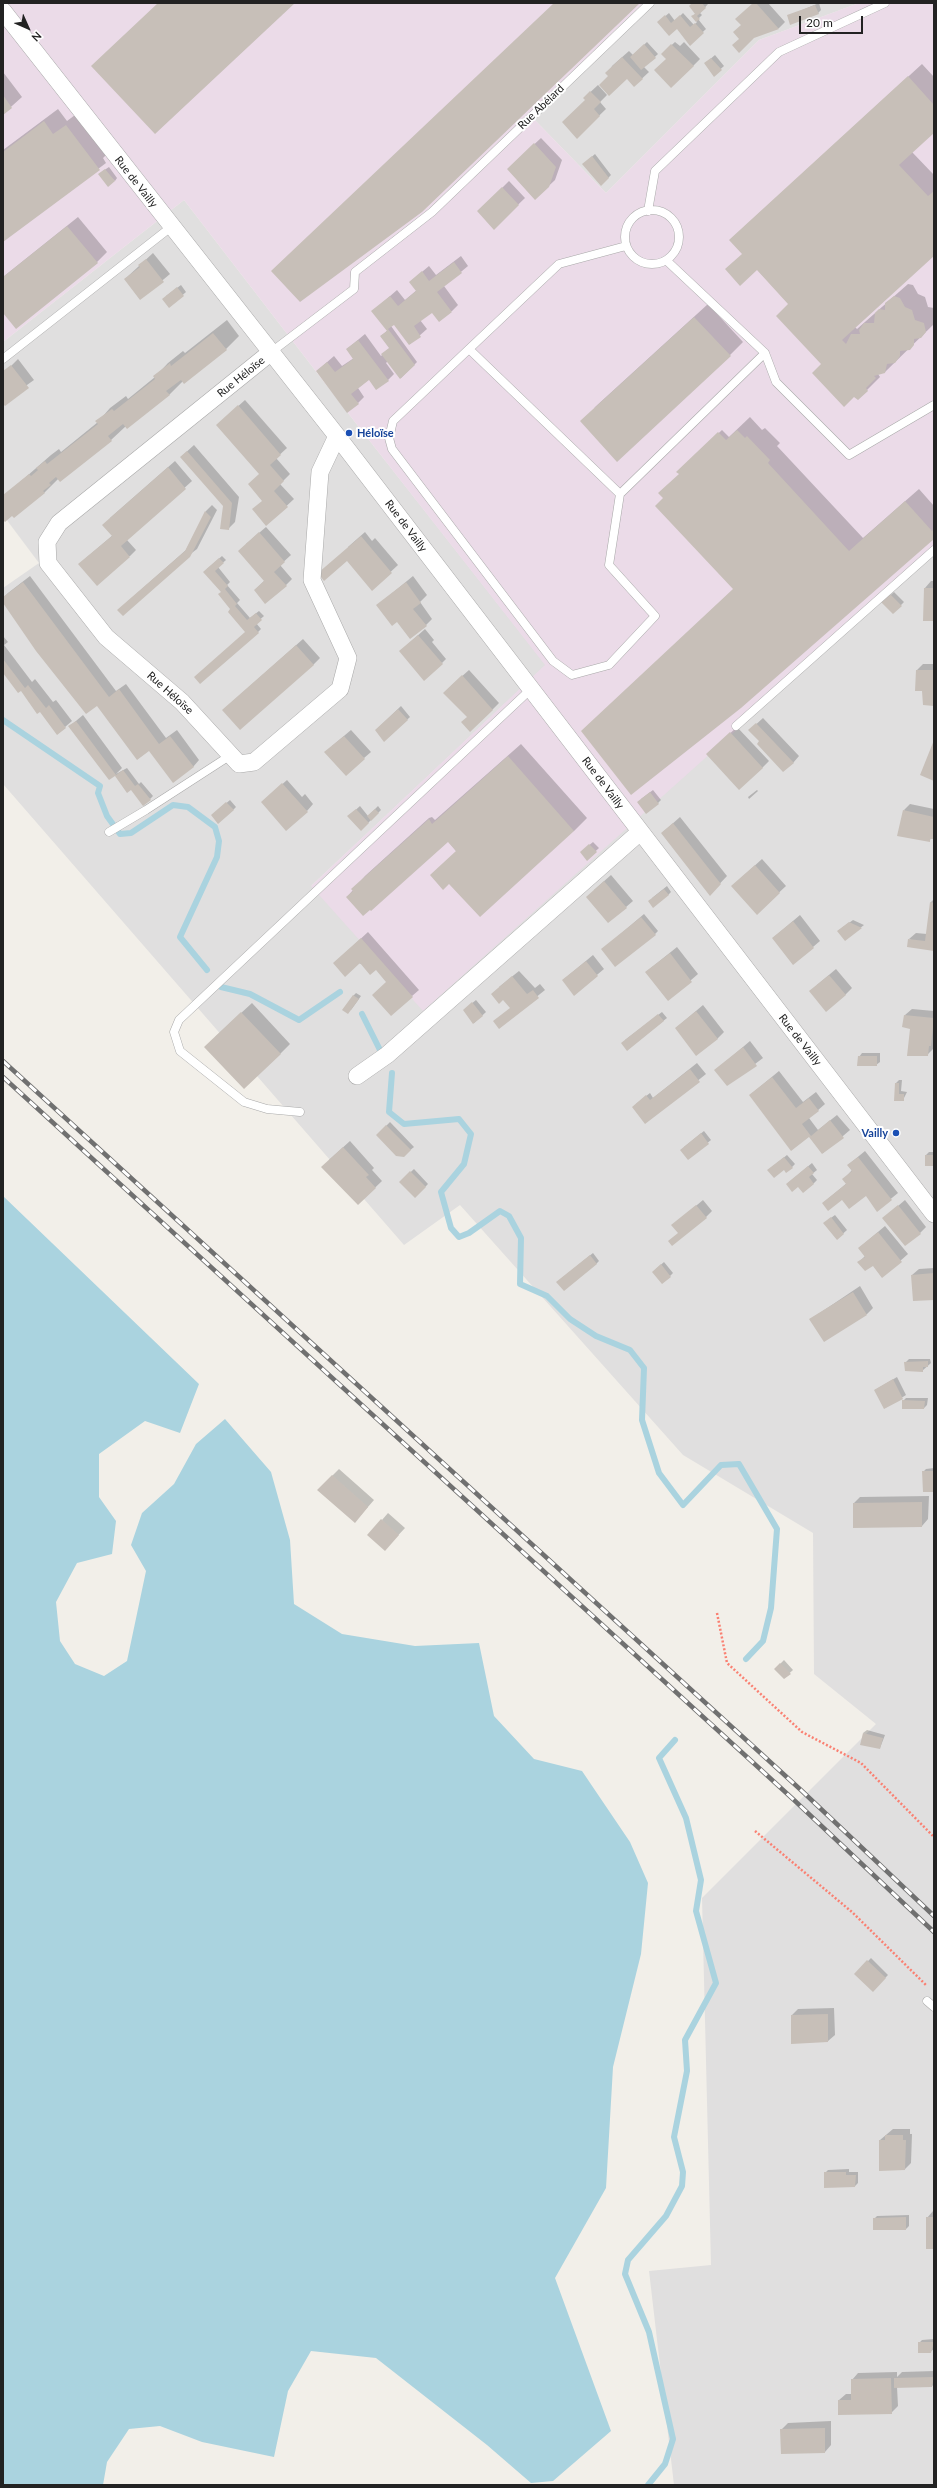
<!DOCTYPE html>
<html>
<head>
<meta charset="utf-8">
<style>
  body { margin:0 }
  #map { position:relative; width:937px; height:2488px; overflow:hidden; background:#f2efe9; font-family:Lato,sans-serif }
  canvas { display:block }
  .frame { position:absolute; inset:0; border:4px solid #222; pointer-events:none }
  .north { position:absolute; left:8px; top:8px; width:40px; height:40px; -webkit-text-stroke:3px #fff; paint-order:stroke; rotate:135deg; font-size:11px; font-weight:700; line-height:16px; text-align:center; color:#222 }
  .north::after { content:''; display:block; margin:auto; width:14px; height:18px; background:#222; clip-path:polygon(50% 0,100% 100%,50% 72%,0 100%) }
  .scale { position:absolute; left:799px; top:16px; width:64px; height:18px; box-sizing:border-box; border:2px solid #222; border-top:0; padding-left:5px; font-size:12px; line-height:14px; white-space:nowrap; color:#222; -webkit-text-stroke:3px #fff; paint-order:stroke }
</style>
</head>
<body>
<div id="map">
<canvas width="937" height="2488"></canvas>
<div class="frame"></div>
<div class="north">N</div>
<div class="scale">20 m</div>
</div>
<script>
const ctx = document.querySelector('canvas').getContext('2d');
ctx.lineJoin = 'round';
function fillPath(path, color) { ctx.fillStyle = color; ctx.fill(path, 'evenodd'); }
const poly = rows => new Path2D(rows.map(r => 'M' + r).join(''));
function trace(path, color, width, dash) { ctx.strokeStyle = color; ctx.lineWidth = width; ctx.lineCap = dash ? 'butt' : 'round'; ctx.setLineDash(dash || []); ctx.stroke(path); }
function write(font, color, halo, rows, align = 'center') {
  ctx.font = font + ' Lato,sans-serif'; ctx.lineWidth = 4; ctx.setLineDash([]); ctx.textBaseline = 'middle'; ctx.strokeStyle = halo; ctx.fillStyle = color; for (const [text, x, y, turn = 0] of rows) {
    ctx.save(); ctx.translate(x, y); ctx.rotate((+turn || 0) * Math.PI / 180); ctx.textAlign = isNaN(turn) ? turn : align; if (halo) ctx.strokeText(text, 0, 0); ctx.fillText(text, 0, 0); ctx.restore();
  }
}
fillPath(poly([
  [643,3,859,3,759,40,606,193,529,114],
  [184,200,358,426,546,665,311,886,934,553,934,2485,674,2485,649,2271,711,2265,702,1898,876,1724,814,1674,813,1533,683,1455,460,1205,404,1245,3,784,3,588,39,563,3,515,3,342]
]), '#e0dfdf');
fillPath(poly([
  [3,3,643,3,529,114,606,193,759,40,859,3,934,3,934,553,423,1011,311,886,545,665,358,426,184,200,3,342]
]), '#ebdbe8');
fillPath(poly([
  [3,1196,199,1384,180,1433,145,1421,99,1454,99,1497,116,1521,112,1554,77,1563,56,1602,60,1641,75,1664,104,1676,127,1661,146,1571,131,1545,142,1513,174,1484,196,1444,225,1419,271,1472,290,1540,294,1604,342,1634,415,1646,479,1643,494,1716,534,1759,582,1771,630,1842,648,1883,641,1954,613,2067,606,2188,555,2278,611,2431,553,2481,531,2483,487,2445,376,2358,311,2351,288,2391,274,2457,202,2442,160,2426,129,2429,107,2462,103,2485,3,2485]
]), '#aad3df');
fillPath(poly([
  [693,3,708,4,700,13,702,15,698,19,706,29,690,44,677,28,662,19,669,13,675,21,683,13,694,25,697,22,693,16,696,13],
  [753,3,768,3,785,22,779,28,754,37,740,39,742,24],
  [819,3,821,10,818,13,788,16],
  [647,42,658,54,644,67,649,72,634,86,627,78,609,76,612,66,629,51,633,55],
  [675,42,680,46,684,42,700,59,693,66,667,58,662,54],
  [715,55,724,66,714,75,708,61],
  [922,64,934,77,934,132,912,152,934,175,934,254,855,327,857,329,908,284,913,285,918,294,925,297,928,307,934,308,934,324,885,372,878,374,880,377,858,399,823,363,789,304,730,240],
  [3,72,22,97,3,114],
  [598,85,607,95,600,102,606,109,577,137,586,100,584,98],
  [58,109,67,121,79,112,109,152,103,158,106,163,3,241,3,150],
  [541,138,562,160,555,180,535,199,508,169],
  [595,154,611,175,601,185,587,161],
  [109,167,117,178,115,181,103,171],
  [509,181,525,198,494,228,479,211],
  [78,217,107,252,97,262,3,311,3,277],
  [153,253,170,274,140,299,125,279],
  [461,256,468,266,444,286,458,305,452,311,432,311,420,320,427,329,410,344,395,323,391,326,417,362,401,378,388,361,386,363,394,374,388,380,369,379,358,388,364,397,358,403,317,371,334,356,342,366,354,358,347,349,365,334,381,356,390,348,381,336,388,330,373,311,397,290,405,300,417,290,410,282,429,266,436,275],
  [181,285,186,292,169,307,166,296],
  [708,304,743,342,730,355,594,408],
  [227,320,239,336,226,349,183,381,169,395,126,426,111,440,60,480,59,478,44,493,13,515,3,518,3,497,51,455,59,449,61,452,98,422,110,408,126,396,128,399,155,377,168,363,183,351,185,353],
  [18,359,34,380,3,402,3,374],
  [245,400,287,448,276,458,290,474,280,484,294,499,267,524,260,474,224,419],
  [750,417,762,430,765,428,780,443,777,446,863,538,919,489,934,506,934,538,734,589,664,498,688,462,722,430,729,437],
  [194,445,239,497,235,522,228,529,224,505,181,457],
  [175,461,192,481,127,540,136,550,130,556,86,558,113,535,110,518],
  [212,505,217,510,197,549,125,604,186,550,206,511],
  [266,527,291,555,280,565,292,579,286,585,255,590,265,580,246,544],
  [365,532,372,541,375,538,398,565,372,589,347,560,348,547],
  [222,556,226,560,218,567,230,582,227,585,240,600,237,603,250,618,259,611,264,616,256,623,261,629,258,632,247,632,207,569],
  [30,576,116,691,126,684,166,738,177,730,199,760,193,767,149,750,97,704,3,602,3,598,8,593],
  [413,576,427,595,420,602,432,619,426,625,398,620,378,605],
  [931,581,934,581,934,620,925,588],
  [894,592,904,602,893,613,883,602],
  [425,629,434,640,432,642,446,659,442,663,407,645],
  [3,636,8,642,4,645,32,682,35,679,53,702,56,700,72,721,65,727,40,710,3,671],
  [303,639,320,658,313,665,223,710],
  [923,664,934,664,934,705,917,670],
  [469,670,499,703,492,710,469,717,451,686],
  [401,706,410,717,385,740,376,730],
  [83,715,122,768,116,774,127,768,139,784,141,782,153,796,150,799,131,789,115,775,70,726],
  [763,718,799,756,793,763,760,741,750,730],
  [737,727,769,761,762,768,714,748],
  [351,730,371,752,364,758,332,746],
  [521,744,587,818,574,831,456,851,448,841,347,897,365,876,429,818,432,817,435,820],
  [287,780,302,797,305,794,313,804,307,811,269,796],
  [653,790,661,800,658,803,641,799],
  [757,790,758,791,749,799,748,797],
  [230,800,236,807,233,810,216,812],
  [910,804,934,809,934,835,929,841,904,810],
  [360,806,368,816,378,806,381,810,361,830,349,816],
  [680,817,727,876,710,894,662,833],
  [593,842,599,848,587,859,581,852],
  [762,859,786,886,757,913,739,880],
  [611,875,633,901,626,907,594,890],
  [667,886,671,892,668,895,652,898],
  [934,899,934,950,909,939,916,933,927,934,931,902],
  [644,914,658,931,655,934,610,943],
  [800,915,820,941,793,964,773,938],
  [853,920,864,925,845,940,842,928],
  [368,932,419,990,412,996,387,982,376,969,341,957],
  [677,947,698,974,668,1000,646,972],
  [593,955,604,969,574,994,563,980],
  [836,969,852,988,845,995,817,985],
  [519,971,535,988,540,984,545,990,499,1027,511,1008,499,987],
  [356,993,361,996,351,1010,353,996],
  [476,1000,486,1012,474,1023,464,1010],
  [252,1003,290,1044,280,1054,215,1037],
  [703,1005,724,1032,717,1039,676,1028],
  [912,1009,934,1011,934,1048,927,1055,905,1015],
  [662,1012,667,1018,627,1049,625,1040],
  [750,1041,763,1058,727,1085,716,1070],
  [862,1053,880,1053,880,1062,876,1065,859,1057],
  [697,1063,706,1074,645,1123,636,1104,650,1093,653,1098],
  [779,1071,803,1102,816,1092,825,1104,809,1118,818,1130,837,1115,850,1130,823,1153,809,1136,750,1095],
  [899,1080,902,1080,901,1091,907,1092,903,1100,895,1100,896,1083],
  [390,1122,414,1147,403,1156,377,1135],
  [704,1131,711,1140,688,1159,684,1147],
  [350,1141,374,1168,372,1170,382,1181,358,1204,329,1160],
  [865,1151,898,1193,877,1210,866,1195,823,1203,847,1183,844,1179,852,1170,848,1165],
  [929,1152,934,1152,934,1165,926,1155],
  [787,1155,795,1164,792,1167,772,1167],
  [812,1163,817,1170,812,1174,817,1180,814,1183,803,1192,798,1185,787,1184],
  [414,1169,428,1184,415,1197,400,1182],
  [703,1200,712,1211,706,1217,673,1225],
  [905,1200,926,1227,920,1233,884,1218],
  [835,1215,847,1230,837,1239,828,1220],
  [885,1226,908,1254,882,1277,873,1265,859,1262,865,1256,859,1248],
  [593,1253,599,1261,596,1264,561,1279],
  [664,1262,673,1273,670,1276,656,1269],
  [934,1268,934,1299,912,1275,919,1269],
  [860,1286,873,1308,867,1314,811,1319],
  [909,1359,930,1359,931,1363,922,1371,906,1362],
  [897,1377,906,1395,885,1408,875,1390],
  [906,1398,928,1398,927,1405,924,1408,903,1401],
  [934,1468,934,1491,923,1472,926,1469],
  [339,1469,374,1500,361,1515,318,1490],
  [929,1496,928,1519,922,1526,854,1503,860,1497],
  [388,1513,405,1528,391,1543,382,1520],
  [784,1660,793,1670,784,1678,775,1669],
  [867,1730,885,1735,880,1748,863,1733],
  [871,1958,888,1975,873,1990,856,1974],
  [834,2008,835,2035,828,2041,792,2043,792,2015,798,2009],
  [893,2129,910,2129,910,2134,912,2134,911,2163,905,2169,880,2140],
  [849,2169,849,2172,858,2172,858,2183,855,2186,825,2173,828,2170],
  [933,2211,934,2211,934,2248,927,2218],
  [909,2215,909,2226,906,2229,874,2219,877,2216],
  [934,2339,934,2349,930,2352,919,2343,922,2340],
  [934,2371,934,2384,932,2386,897,2387,898,2406,891,2413,839,2400,846,2394,852,2394,852,2380,858,2373,897,2372,897,2377,902,2372],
  [831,2421,831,2445,825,2452,781,2430,788,2423]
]), '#0003');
trace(poly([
  [3,720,100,786,98,793,107,816,120,834,131,833,173,805,188,807,215,827,219,841,217,857,180,937,207,970],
  [221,987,250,994,299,1020,340,992],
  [362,1014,380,1050],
  [392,1073,389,1112,404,1124,459,1119,471,1134,464,1164,441,1192,451,1228,459,1237,469,1233,500,1211,509,1216,521,1238,520,1284,547,1296,570,1319,596,1336,630,1350,644,1368,642,1420,659,1473,683,1505,721,1465,739,1464,777,1529,771,1608,763,1641,746,1659],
  [648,2485,665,2464,673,2439,649,2332,625,2274,628,2260,666,2216,682,2186,683,2172,674,2137,687,2071,685,2040,716,1983,696,1911,701,1880,686,1818,659,1758,675,1740]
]), '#aad3df', 6);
fillPath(poly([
  [158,3,295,3,155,134,91,66],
  [554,3,640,3,422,212,300,302,271,271],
  [692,3,702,3,706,8,697,16,700,19,696,22,691,16,695,14,689,6],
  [753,3,756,3,779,29,754,38,739,53,732,45,739,39,733,32,741,25,735,19],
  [815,5,819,14,790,25,787,15],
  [665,15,671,23,680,15,690,27,695,23,704,33,690,46,677,29,669,36,657,22],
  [644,44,656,58,641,70,630,57],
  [671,44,694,66,671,88,654,70,666,59,661,54],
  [622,57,643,79,634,87,627,79,609,96,599,85,608,76,605,73],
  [711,58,722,70,714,77,704,63],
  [908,76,934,105,934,133,899,165,928,196,934,191,934,256,842,340,846,344,851,334,860,334,859,330,864,323,874,323,875,313,879,309,885,310,885,303,894,296,900,298,905,307,912,310,915,320,924,323,926,332,921,338,914,339,914,345,910,350,900,351,900,356,895,363,887,364,885,373,874,376,876,378,866,388,868,391,858,400,854,397,844,407,812,373,821,364,776,316,788,304,757,270,740,286,725,269,742,254,729,240],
  [590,91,601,102,594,109,600,116,577,139,562,122,585,100,583,98],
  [3,95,12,108,3,115],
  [44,121,53,134,66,125,100,170,3,242,3,152],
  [534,143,556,167,549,187,535,200,507,169],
  [592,156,609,178,601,186,582,164],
  [105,169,115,181,108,187,98,174],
  [502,187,519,205,494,230,477,211],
  [67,226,98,263,16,329,3,313,3,277],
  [146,259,164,282,140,300,124,279,140,267,138,265],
  [454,262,462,273,437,292,452,312,439,322,432,313,414,326,421,337,409,345,394,325,388,329,415,365,400,379,381,354,389,348,380,336,387,331,371,311,390,296,398,306,416,291,409,282,422,271,429,281],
  [177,287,184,296,169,308,162,299],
  [694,317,731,356,617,462,580,421],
  [213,333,227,350,184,384,181,380,166,391,170,395,127,429,123,424,108,436,112,441,60,482,56,477,49,483,51,485,43,491,45,493,14,518,12,516,5,522,3,520,3,495,29,474,31,476,38,470,36,468,45,461,47,464,98,424,95,421,112,409,114,411,155,379,153,376,170,363,171,366],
  [358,340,389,381,376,390,369,380,351,394,359,404,347,413,316,371,327,362,335,372,353,359,346,349],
  [11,365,29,388,5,406,3,404,3,371],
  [238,405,281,455,270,465,284,481,274,491,288,507,266,526,252,509,262,501,248,484,259,474,216,425],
  [737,430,745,438,747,436,770,460,768,463,849,551,905,501,932,531,934,529,934,539,741,708,631,795,581,731,733,589,655,506,663,498,658,493,679,474,676,472,718,432,726,440],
  [187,451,232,503,229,530,220,529,223,506,180,457],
  [168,467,186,489,121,546,130,557,97,586,78,564,112,536,102,525],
  [205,511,211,517,190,557,123,616,117,610,185,551],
  [259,532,285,562,274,572,287,586,265,604,254,590,264,581,238,551],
  [361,536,392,573,372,591,347,561,324,581,318,573],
  [219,558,224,563,215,571,228,586,225,589,237,604,235,606,247,620,256,613,262,620,254,627,259,633,200,684,194,677,245,632,228,612,230,609,218,594,221,592,203,572],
  [23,582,109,697,119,689,159,744,170,736,194,767,173,783,149,751,137,760,97,706,86,714,36,651,3,603,3,597],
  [406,582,421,603,413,609,427,626,410,639,397,622,392,626,376,605],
  [924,588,934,588,934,621,923,621],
  [890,594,902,606,893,614,881,602],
  [418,635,443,664,424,681,399,651],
  [296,645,314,665,240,730,222,710],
  [3,659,25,688,28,685,46,708,49,705,66,728,57,735,40,712,37,714,21,691,18,693,3,673],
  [916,670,934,670,934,706,923,705,922,691,915,691],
  [462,675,493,710,470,732,461,722,467,717,443,693],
  [398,709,408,720,384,742,375,730],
  [76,721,116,775,123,770,135,786,138,784,151,800,143,806,131,790,127,793,115,776,109,780,68,726],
  [756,723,794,763,783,772,757,744,759,741,748,730],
  [730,732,763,768,739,790,706,754],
  [344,736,365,759,346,776,324,752],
  [934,740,934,781,920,775],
  [508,756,574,831,480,917,449,884,443,890,430,875,456,851,448,842,371,911,370,910,363,916,346,897,353,891,351,889,429,819,432,824],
  [282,783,308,812,286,831,261,802],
  [650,792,659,804,646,814,637,802],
  [226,802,234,810,218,824,211,815],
  [356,809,369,823,361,831,347,816],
  [375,809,379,813,371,821,367,816],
  [903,810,934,817,933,839,930,839,930,842,897,836],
  [673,823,721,884,710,896,661,833],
  [589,844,597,852,587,861,580,852],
  [755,865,780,893,757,915,731,886],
  [604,881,627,908,608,923,586,897],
  [664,889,669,895,653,908,648,901],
  [930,902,934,903,934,951,907,947,908,939,925,941],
  [641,917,656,935,615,967,601,949],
  [793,921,814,948,793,965,772,938],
  [849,922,862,928,845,941,837,931],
  [361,938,413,997,391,1016,372,995,386,982,376,970,370,975,360,963,345,977,333,963],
  [670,953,692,982,668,1001,645,972],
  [586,961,598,976,574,996,562,980],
  [829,975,846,995,826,1012,809,991],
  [512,976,527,994,533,990,539,998,499,1029,493,1021,510,1008,503,1000,499,1004,491,994],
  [353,995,359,999,348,1014,342,1010],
  [472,1002,483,1016,473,1024,463,1010],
  [696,1011,718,1039,696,1056,675,1028],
  [241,1012,281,1054,244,1089,204,1047],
  [658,1014,664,1021,627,1051,621,1043],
  [904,1015,934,1018,931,1046,929,1046,928,1056,907,1056,910,1029,902,1027],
  [743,1047,757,1066,727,1086,714,1070],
  [858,1056,877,1056,877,1066,857,1066],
  [690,1069,700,1082,645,1124,632,1107,646,1095,650,1100],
  [772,1077,796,1108,809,1098,819,1111,802,1124,811,1136,830,1120,844,1138,822,1154,809,1137,791,1151,749,1095],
  [895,1083,899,1083,899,1094,904,1094,904,1101,894,1101],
  [386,1125,411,1150,404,1157,396,1156,376,1135],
  [701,1133,709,1144,688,1160,680,1150],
  [343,1147,369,1175,366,1177,376,1188,358,1205,321,1167],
  [925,1155,934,1155,934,1166,925,1166],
  [784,1157,793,1168,786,1173,784,1170,774,1178,767,1170],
  [858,1157,892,1200,877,1212,866,1196,849,1209,842,1200,828,1211,822,1203,846,1184,842,1179,852,1171,847,1165],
  [808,1166,814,1173,809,1177,814,1184,803,1193,798,1187,792,1192,786,1184],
  [410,1171,426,1187,415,1198,399,1182],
  [696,1205,707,1218,672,1246,668,1241,678,1233,671,1225],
  [898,1205,921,1234,905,1246,882,1218],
  [831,1217,844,1234,837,1240,823,1223],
  [878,1232,902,1262,882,1278,873,1266,865,1271,857,1262,865,1257,858,1248],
  [590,1255,597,1264,564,1291,556,1282],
  [661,1264,671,1277,662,1284,652,1272],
  [934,1273,934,1300,913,1301,911,1275],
  [853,1292,867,1315,824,1342,809,1319],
  [928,1361,928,1367,923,1367,923,1372,905,1371,904,1362],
  [893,1379,903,1399,884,1409,874,1390],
  [902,1400,925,1401,924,1409,902,1409],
  [922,1471,934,1471,934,1492,923,1492],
  [332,1475,368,1507,355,1523,317,1490],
  [922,1502,922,1527,853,1528,853,1503],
  [381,1519,399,1535,385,1551,367,1535],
  [780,1663,791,1674,784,1679,774,1669],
  [863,1733,883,1738,880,1749,860,1745],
  [867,1960,886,1978,873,1992,854,1974],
  [828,2014,828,2042,791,2044,791,2015],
  [885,2135,903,2135,903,2140,906,2140,905,2170,879,2171,879,2140,885,2140],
  [824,2172,846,2172,846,2175,856,2175,855,2187,824,2188],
  [906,2217,906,2230,873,2230,873,2218],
  [926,2217,934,2217,934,2249,926,2249],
  [918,2342,934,2342,931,2353,918,2353],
  [934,2377,932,2387,894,2388,894,2378],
  [891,2378,892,2414,838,2415,838,2400,851,2400,851,2379],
  [825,2428,825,2453,781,2454,780,2429]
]), '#c7bfb8');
const service = poly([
  '625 237a27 27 0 1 1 54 0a27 27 0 1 1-54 0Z',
  [648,211,655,171,779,52,885,3],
  [626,246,559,264,469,349,620,494,765,353,666,260],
  [469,349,393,421,389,438,392,449,553,661,572,675,609,665,655,616,609,565,620,494],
  [270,353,354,289,355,272,432,212,650,3],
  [765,353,776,382,849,455,934,405],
  [3,359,171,227],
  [736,726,934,550],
  [109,832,146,810,231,755],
  [300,1112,267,1109,244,1102,180,1051,174,1032,179,1020,531,689],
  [927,2001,934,2007]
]);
const minor = poly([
  [3,11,337,436,934,1214],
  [270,353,59,523,47,542,48,563,106,637,182,702,239,764,254,762,340,689,348,658,312,580,320,472,337,436],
  [357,1076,387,1055,640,832]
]);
trace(service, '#a9a9a9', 9);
trace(minor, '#a9a9a9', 18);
trace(poly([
  [717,1613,727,1663,802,1732,861,1763,934,1837],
  [755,1831,852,1912,927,1986]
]), '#fa8072', 2.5, [2, 2]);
trace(service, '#fff', 8);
trace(minor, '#fff', 17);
const rail = poly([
  [3,1061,802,1791,934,1916],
  [3,1077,794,1800,934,1932]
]);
trace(rail, '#707070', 4.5);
trace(rail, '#fff', 3, [9]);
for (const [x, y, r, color] of [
  [349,433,4,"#1a4fb4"],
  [896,1133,4,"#1a4fb4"]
]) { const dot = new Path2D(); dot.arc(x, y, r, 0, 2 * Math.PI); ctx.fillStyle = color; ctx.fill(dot); trace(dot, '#fff', 1.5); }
write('11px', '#222', '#fff', [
  ["Rue Abélard",541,107,-44],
  ["Rue de Vailly",136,182,52],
  ["Rue Héloïse",241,377,-39],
  ["Rue de Vailly",406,526,53],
  ["Rue Héloïse",170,693,42],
  ["Rue de Vailly",603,783,53],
  ["Rue de Vailly",800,1040,52]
]);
write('bold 11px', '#164399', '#fff', [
  ["Héloïse",357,433],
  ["Vailly",888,1133,"right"]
], 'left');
</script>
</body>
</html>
